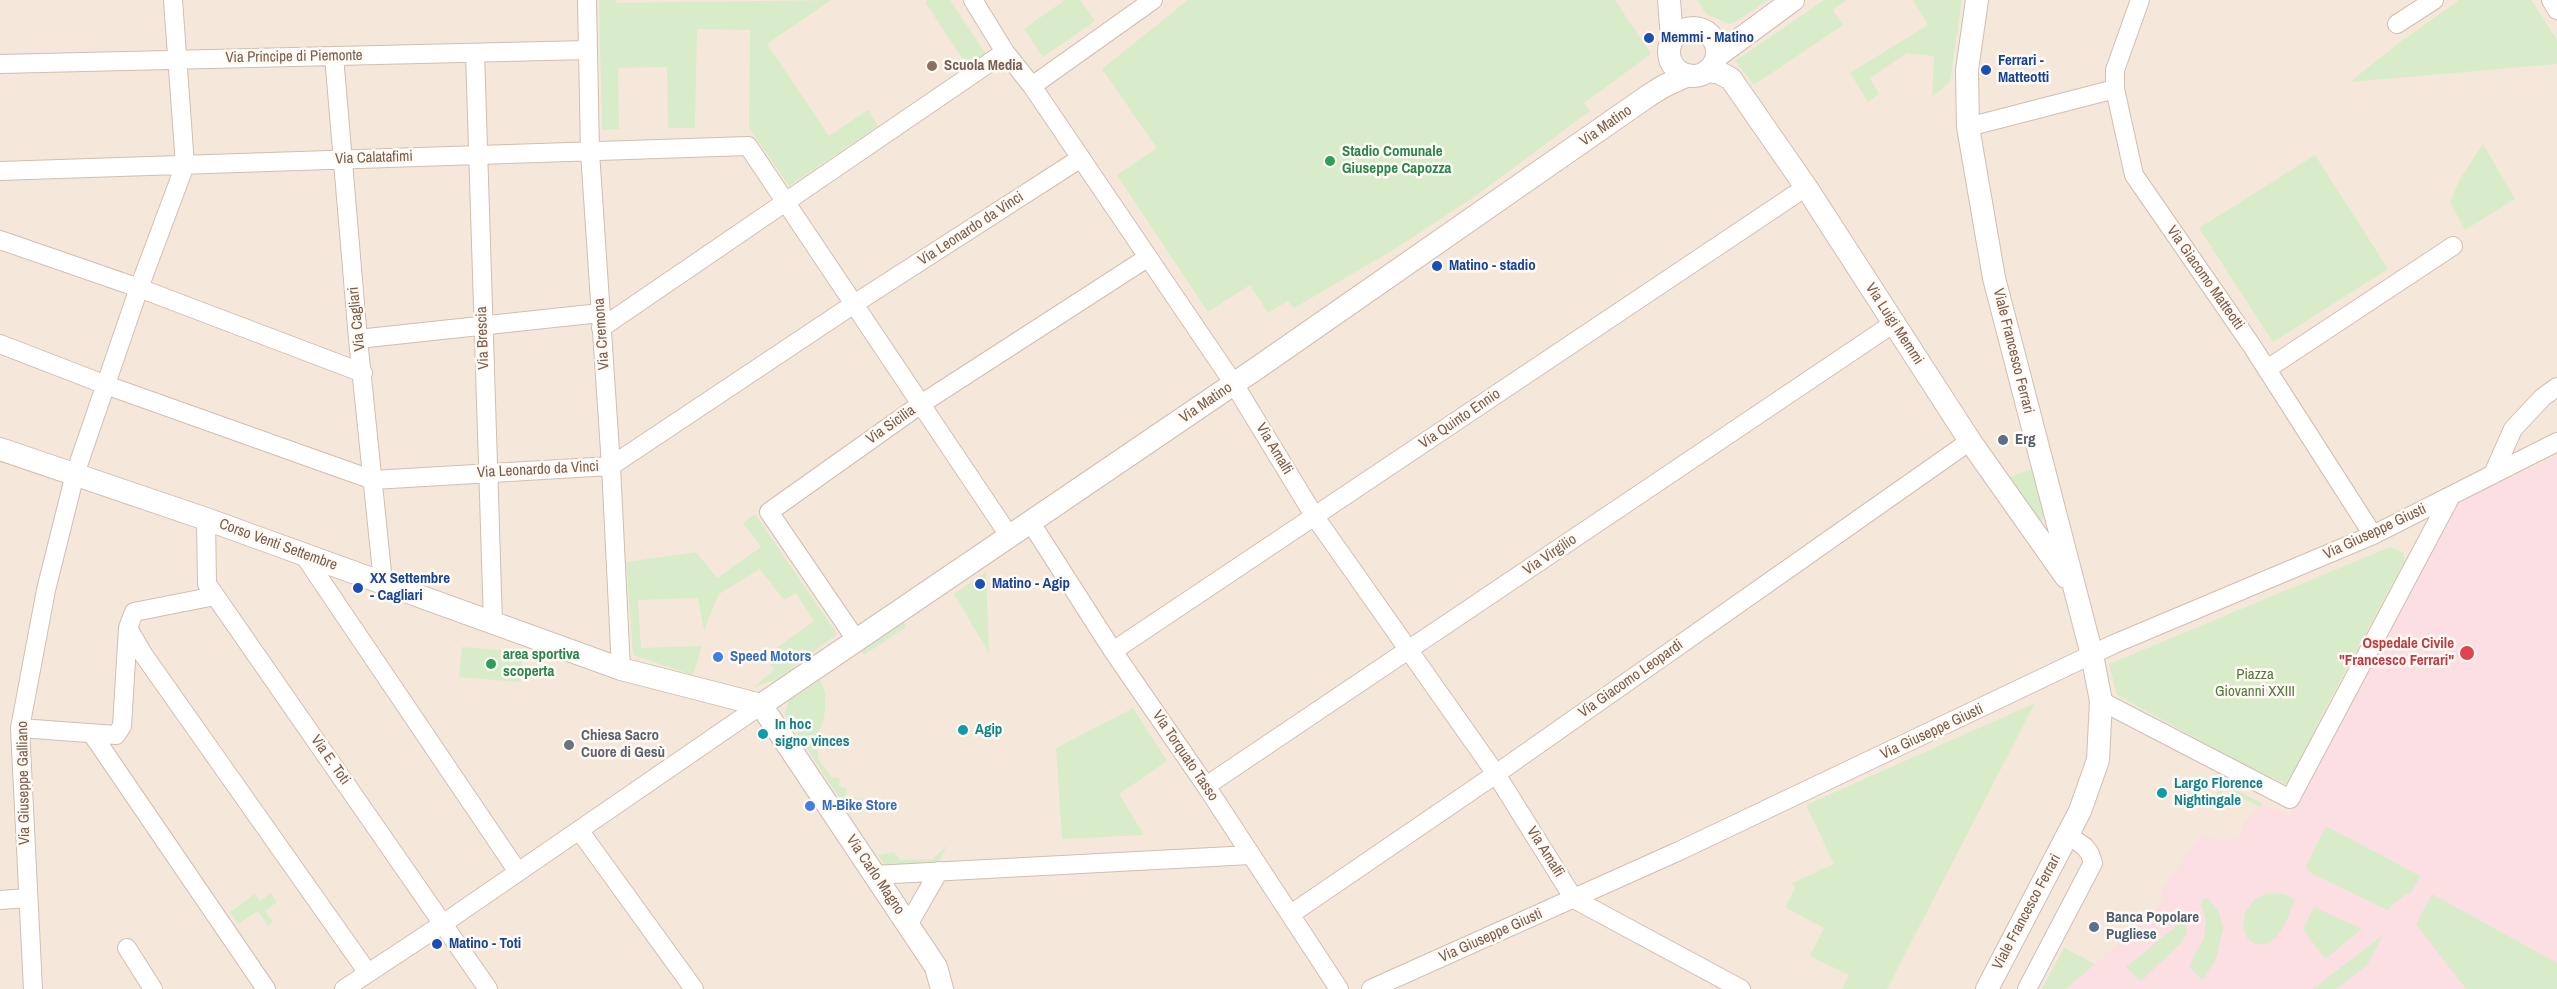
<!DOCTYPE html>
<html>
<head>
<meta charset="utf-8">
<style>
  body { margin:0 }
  canvas { display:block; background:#fdf6ec }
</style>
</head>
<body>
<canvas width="2557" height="989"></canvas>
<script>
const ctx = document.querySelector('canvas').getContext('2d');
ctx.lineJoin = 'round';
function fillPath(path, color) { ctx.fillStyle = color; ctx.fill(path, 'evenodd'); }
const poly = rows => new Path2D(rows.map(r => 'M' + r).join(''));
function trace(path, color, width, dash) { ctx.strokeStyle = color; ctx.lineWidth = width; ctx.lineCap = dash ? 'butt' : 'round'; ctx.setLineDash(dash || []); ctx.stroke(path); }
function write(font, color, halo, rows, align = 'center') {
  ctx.font = font + ' "Archivo Narrow",sans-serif'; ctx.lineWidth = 5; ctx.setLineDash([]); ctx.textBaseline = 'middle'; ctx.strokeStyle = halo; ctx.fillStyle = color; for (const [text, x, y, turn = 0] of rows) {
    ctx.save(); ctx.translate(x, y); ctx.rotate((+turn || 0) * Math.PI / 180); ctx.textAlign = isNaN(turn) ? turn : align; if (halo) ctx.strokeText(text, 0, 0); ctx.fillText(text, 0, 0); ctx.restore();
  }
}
fillPath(poly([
  [0,0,2557,0,2557,989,0,989]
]), '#f5e8da');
fillPath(poly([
  [2557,456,2557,989,2042,989,2064,948,2095,964,2156,911,2164,896,2160,893,2201,835,2210,840,2214,837,2229,842,2234,837,2239,840,2244,823,2263,804,2290,816,2456,503]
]), '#fbdfe3');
fillPath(poly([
  [599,0,616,0,617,3,831,0,767,44,829,136,868,110,878,126,789,186,749,128,750,30,697,29,695,128,668,128,667,67,618,68,619,129,602,130],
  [928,0,950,0,986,54,968,67,925,2],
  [1065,0,1080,0,1095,21,1043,57,1024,29],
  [1188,0,1615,0,1651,54,1584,103,1590,111,1474,197,1398,247,1294,308,1288,301,1268,313,1250,285,1208,312,1117,175,1157,148,1102,69],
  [1697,0,1768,0,1737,21,1729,24,1706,14],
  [1824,0,1846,0,1833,10,1843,25,1754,85,1735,61],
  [1913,0,1962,0,1950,82,1932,97,1934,56,1907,53,1870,78,1879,94,1868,102,1850,73,1928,25],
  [2459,0,2531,0,2557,40,2557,64,2350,82,2400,42],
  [2483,144,2515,199,2465,230,2450,202,2460,179],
  [2315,155,2388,269,2273,342,2199,228],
  [2032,469,2045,518,2040,520,2010,477],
  [755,514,837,634,779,678,753,688,774,670,765,656,814,621,796,593,784,600,760,569,719,594,704,630,698,598,638,600,641,648,702,646,693,675,633,655,626,562,696,552,717,578,761,547,743,523],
  [2390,547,2404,553,2404,562,2325,709,2288,785,2243,764,2117,695,2109,664],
  [986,572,989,653,954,594],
  [903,622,906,627,864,655,860,650],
  [462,647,523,652,520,682,459,677],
  [820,680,825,692,825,707,824,719,812,749,818,750,818,758,831,777,840,778,839,786,847,788,846,796,863,799,863,805,855,813,850,814,784,714,789,701],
  [2035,703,1887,989,1842,989,1849,975,1810,956,1824,928,1785,907,1795,888,1792,883,1834,864,1806,805],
  [1133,708,1167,761,1119,794,1144,835,1062,839,1056,748],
  [2223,783,2263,804,2259,807,2224,789,2215,804,2212,802],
  [2326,826,2420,876,2410,895,2407,893,2387,910,2309,872,2306,866],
  [947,845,937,865,886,867,878,855,894,852,900,860,933,859],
  [271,893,277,902,265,911,273,922,268,926,258,911,238,924,230,912,255,894,260,901],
  [2268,893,2284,894,2295,899,2285,924,2276,937,2267,944,2255,944,2247,938,2243,925,2245,913,2255,899],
  [2432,894,2557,963,2557,989,2466,989,2416,924],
  [2208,898,2219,913,2223,928,2216,959,2202,980,2189,966,2204,938,2206,920,2201,905,2202,899],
  [2314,907,2362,929,2325,959,2303,929],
  [2181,916,2185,916,2187,922,2186,934,2181,943,2141,981,2126,967,2174,928],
  [2383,935,2367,965,2336,989,2313,989],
  [2064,948,2095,964,2066,989,2042,989]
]), '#d8ecc9');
const minor = poly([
  [587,0,590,152,611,466,621,669],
  [973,0,1005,52,1032,86,1234,384,1315,517,1496,774,1574,899,1741,989],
  [2140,0,2115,70,2115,89,2134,175,2252,346,2373,535],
  [2551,0,2557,10],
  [2397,24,2434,0],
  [475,53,493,623],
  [334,56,358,339,383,582],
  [0,64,588,50],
  [1032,86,1153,0],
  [1968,127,2115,89],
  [0,171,748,146,1010,537],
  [0,240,139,288,363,373],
  [601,328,1005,52],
  [358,339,600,313],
  [0,344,106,385,373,480,611,466,854,304,1081,158],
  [2267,369,2453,246],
  [2493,474,2513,429,2543,397,2557,387],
  [206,519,207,584,488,989],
  [1031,523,1113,651,1206,786,1339,989],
  [303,554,518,872],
  [128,628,143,654,368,973],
  [857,641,769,512,921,404,1147,258],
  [1113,651,1806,187],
  [2101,701,2290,799,2451,496],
  [20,728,116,735,122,726,128,628,134,612,215,596],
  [92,734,266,989],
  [1206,786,1894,323],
  [579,830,694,989],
  [874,875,1250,855],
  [0,900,28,898],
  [1291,914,1496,774,1970,441],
  [908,925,939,871],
  [127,948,153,989],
  [33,989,20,728,46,590,75,474,139,288,185,165,173,0],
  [344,989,444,923,761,705],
  [1371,989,1679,851,2114,644,2373,535,2557,442],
  [2027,989,2093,863,2090,854,2085,847,2068,835]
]);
const tertiary = poly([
  [1669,0,1672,39],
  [1977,0,1967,70,1968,127,1994,278,2092,655,2101,701,2098,760,2080,811,1987,989],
  '1669 52a24 24 0 1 1 48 0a24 24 0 1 1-48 0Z',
  [1717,56,1793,0],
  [1707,71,1720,73,1731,79,1806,187,1970,441,2066,577],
  [0,449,206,519,621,669,761,705],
  [761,705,1260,366,1648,96,1664,86,1688,75],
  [761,705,936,967,942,989]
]);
trace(minor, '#d1beb0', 20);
trace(tertiary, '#d1beb0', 24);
trace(minor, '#fff', 18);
trace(tertiary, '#fff', 22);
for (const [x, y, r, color] of [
  [1649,38,6,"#1a4fb4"],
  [932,66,6,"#8d6e63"],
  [1986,70,6,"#1a4fb4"],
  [1330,161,6,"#2e9e5b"],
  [1437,266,6,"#1a4fb4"],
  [2003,440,6,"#5c6f8a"],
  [980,584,6,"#1a4fb4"],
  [358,588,6,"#1a4fb4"],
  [2467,653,8,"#e0444e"],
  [718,657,6,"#3f7fe0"],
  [491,664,6,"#2e9e5b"],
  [963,730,6,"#0f9aa8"],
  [763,734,6,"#0f9aa8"],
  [569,745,6,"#6b7280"],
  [2162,793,6,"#0f9aa8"],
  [810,806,6,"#3f7fe0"],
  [2094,927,6,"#5c6f8a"],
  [437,944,6,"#1a4fb4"]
]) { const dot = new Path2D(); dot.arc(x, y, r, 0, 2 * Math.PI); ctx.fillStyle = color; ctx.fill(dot); trace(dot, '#fffaf3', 2); }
write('bold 15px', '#164399', '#fffaf3', [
  ["Memmi - Matino",1661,38],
  ["Ferrari -",1998,61],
  ["Matteotti",1998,78],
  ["Matino - stadio",1449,266],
  ["XX Settembre",370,579],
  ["- Cagliari",370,596],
  ["Matino - Agip",992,584],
  ["Matino - Toti",449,944]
], 'left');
write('15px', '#7a5c4d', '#fffaf3', [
  ["Via Principe di Piemonte",294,57,-1],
  ["Via Matino",1606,126,-35],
  ["Via Calatafimi",374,158,-2],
  ["Via Leonardo da Vinci",971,229,-33],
  ["Via Giacomo Matteotti",2205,278,55],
  ["Via Cagliari",357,319,-96],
  ["Via Luigi Memmi",1894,324,57],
  ["Via Cremona",602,334,-94],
  ["Via Brescia",483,338,-92],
  ["Viale Francesco Ferrari",2013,351,76],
  ["Via Matino",1206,403,-34],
  ["Via Quinto Ennio",1460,419,-34],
  ["Via Sicilia",891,425,-35],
  ["Via Amalfi",1274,449,59],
  ["Via Leonardo da Vinci",538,470,-3],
  ["Via Giuseppe Giusti",2375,532,-25],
  ["Corso Venti Settembre",278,545,20],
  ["Via Virgilio",1550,555,-34],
  ["Via Giacomo Leopardi",1631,679,-35],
  ["Via Giuseppe Giusti",1932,732,-25],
  ["Via Torquato Tasso",1185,756,56],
  ["Via E. Toti",330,760,55],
  ["Via Giuseppe Galliano",24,783,-91],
  ["Via Amalfi",1545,852,58],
  ["Via Carlo Magno",875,875,56],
  ["Viale Francesco Ferrari",2027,912,-62],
  ["Via Giuseppe Giusti",1491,936,-24]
]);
write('bold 15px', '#785e54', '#fffaf3', [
  ["Scuola Media",944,66]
], 'left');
write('bold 15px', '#27864d', '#fffaf3', [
  ["Stadio Comunale",1342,152],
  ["Giuseppe Capozza",1342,169],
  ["area sportiva",503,655],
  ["scoperta",503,672]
], 'left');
write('bold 15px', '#4e5e75', '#fffaf3', [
  ["Erg",2015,440],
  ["Banca Popolare",2106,918],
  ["Pugliese",2106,935]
], 'left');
write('bold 15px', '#be3a42', '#fffaf3', [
  ["Ospedale Civile",2454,644],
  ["\"Francesco Ferrari\"",2454,661]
], 'right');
write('bold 15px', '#366cbe', '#fffaf3', [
  ["Speed Motors",730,657],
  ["M-Bike Store",822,806]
], 'left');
write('15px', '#537a41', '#fffaf3', [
  ["Piazza",2255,675],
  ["Giovanni XXIII",2255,692]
]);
write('bold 15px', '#0d838f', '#fffaf3', [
  ["In hoc",775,725],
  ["signo vinces",775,742],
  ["Agip",975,730],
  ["Largo Florence",2174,784],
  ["Nightingale",2174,801]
], 'left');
write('bold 15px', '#5b616d', '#fffaf3', [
  ["Chiesa Sacro",581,736],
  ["Cuore di Gesù",581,753]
], 'left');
</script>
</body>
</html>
